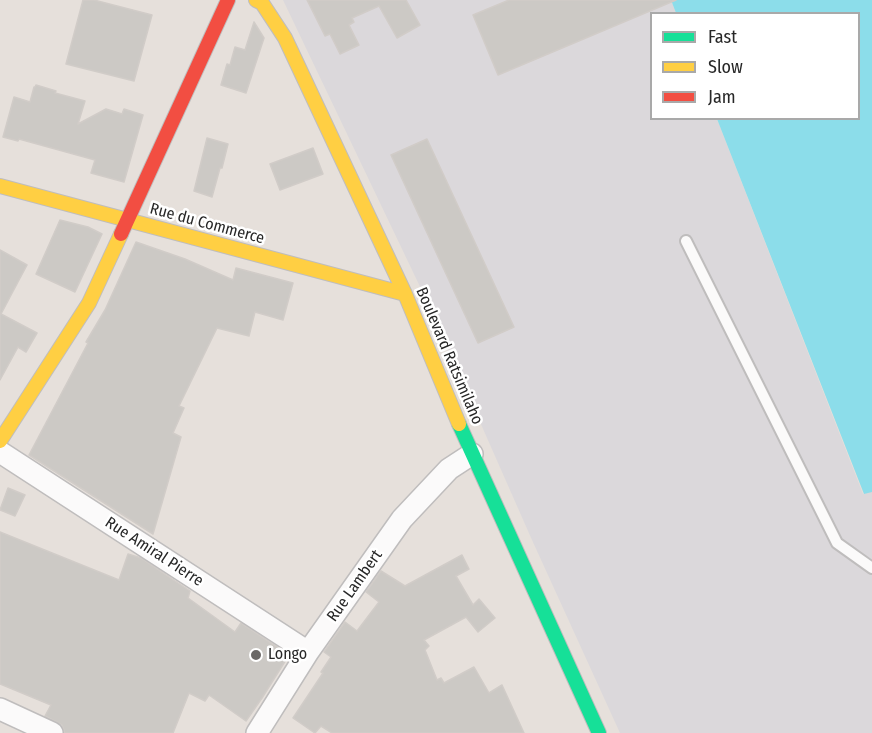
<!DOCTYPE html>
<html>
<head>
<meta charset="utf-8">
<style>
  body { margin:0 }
  #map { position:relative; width:872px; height:733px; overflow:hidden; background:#e6e0db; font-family:"Fira Sans Condensed",sans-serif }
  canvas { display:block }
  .legend { position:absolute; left:650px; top:12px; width:210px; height:108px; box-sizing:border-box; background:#fff; border:2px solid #a9a9a9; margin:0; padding:8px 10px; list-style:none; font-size:18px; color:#272727 }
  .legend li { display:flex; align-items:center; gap:12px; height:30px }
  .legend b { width:30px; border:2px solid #a9a9a9 }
</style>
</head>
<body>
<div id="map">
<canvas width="872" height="733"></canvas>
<ul class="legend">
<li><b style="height:8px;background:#16e098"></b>Fast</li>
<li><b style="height:8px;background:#ffcf43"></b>Slow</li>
<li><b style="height:8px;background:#f24e42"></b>Jam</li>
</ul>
</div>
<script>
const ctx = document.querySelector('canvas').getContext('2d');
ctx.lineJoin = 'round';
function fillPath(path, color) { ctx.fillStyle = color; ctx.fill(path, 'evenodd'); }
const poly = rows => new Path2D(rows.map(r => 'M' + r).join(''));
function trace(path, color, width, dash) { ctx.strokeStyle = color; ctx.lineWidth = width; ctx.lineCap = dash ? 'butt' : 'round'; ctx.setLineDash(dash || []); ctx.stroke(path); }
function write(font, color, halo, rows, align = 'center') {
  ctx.font = font + ' "Fira Sans Condensed",sans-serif'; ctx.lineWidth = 5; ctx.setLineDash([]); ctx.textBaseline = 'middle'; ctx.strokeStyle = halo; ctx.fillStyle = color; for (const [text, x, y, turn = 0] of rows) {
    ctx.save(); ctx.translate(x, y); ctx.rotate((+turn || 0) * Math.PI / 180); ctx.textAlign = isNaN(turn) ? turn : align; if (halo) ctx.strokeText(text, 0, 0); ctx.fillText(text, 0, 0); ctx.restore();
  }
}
fillPath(poly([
  [283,0,671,0,676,13,652,14,652,118,717,119,863,494,872,491,872,733,620,733,532,540,424,295]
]), '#dbd8db');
fillPath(poly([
  [671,0,872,0,872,492,864,494,717,119,858,118,858,14,676,13]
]), '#8cddea');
const building = poly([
  [83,0,94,0,152,15,134,81,66,64,83,0],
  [307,0,406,0,420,25,397,38,379,6,352,18,354,22,349,25,359,45,340,54,330,34,325,36,307,0],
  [509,0,676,0,498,75,473,15,509,0],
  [254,22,264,38,246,93,221,85,227,64,230,65,235,47,245,50,254,22],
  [36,85,56,91,55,93,85,101,78,124,106,109,122,114,124,109,143,115,124,182,91,173,95,160,19,139,18,141,3,137,14,97,30,102,34,87,35,87,36,85],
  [207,138,228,144,222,168,220,168,212,197,194,191,207,138],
  [427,139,514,327,478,343,391,155,427,139],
  [313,148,323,174,280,190,270,164,313,148],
  [60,220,88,227,102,234,75,292,36,274,60,220],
  [136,242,185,259,233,280,236,268,293,283,283,320,255,312,249,336,217,328,179,406,184,408,173,433,181,437,153,534,29,455,88,343,86,342,105,310,136,242],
  [0,250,27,265,1,314,37,333,26,352,18,347,0,380,0,250],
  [8,488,25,495,15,516,0,510,8,488],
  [0,532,119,580,128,554,141,558,190,591,188,598,235,632,241,623,289,655,262,698,246,721,209,695,205,701,189,693,173,733,65,733,62,725,45,716,51,705,0,684,0,532],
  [462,555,469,569,456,576,473,605,479,599,495,618,478,632,466,617,424,640,429,646,425,650,437,680,441,678,444,683,474,667,489,693,502,685,524,733,332,733,321,726,315,733,293,718,323,673,321,672,331,657,324,652,345,622,357,631,379,602,366,592,381,571,405,586,462,555]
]);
fillPath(building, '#ccc9c5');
trace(building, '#d1ccc8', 1.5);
const lane = poly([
  [686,241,837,543,872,568]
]);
const street = poly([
  [0,452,308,652],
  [0,709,52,733],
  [257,733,308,652,402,519,449,469,472,454]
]);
const fast = poly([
  [459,424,599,733]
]);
const slow = poly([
  [256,0,262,3,285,38,405,294,459,424],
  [0,186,405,294],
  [0,441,89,303,121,234]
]);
const jam = poly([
  [121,234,228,0]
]);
trace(lane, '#bfbdbd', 14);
trace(street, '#bfbdbd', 24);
trace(fast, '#bfbdbd', 16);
trace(slow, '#bfbdbd', 16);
trace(jam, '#bfbdbd', 16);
trace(lane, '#fbfafa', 10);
trace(street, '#fbfafa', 21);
trace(fast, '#16e098', 14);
trace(slow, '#ffcf43', 14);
trace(jam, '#f24e42', 14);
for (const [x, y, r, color] of [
  [256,655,6,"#6a6866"]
]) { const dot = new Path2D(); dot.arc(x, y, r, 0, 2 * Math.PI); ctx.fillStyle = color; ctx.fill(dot); trace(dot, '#fff', 2); }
write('16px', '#272727', '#fff', [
  ["Rue du Commerce",207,224,15],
  ["Boulevard Ratsimilaho",449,356,67],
  ["Rue Amiral Pierre",154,552,33],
  ["Rue Lambert",355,586,-55]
]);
write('16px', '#272727', '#fff', [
  ["Longo",268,655]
], 'left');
</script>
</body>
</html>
